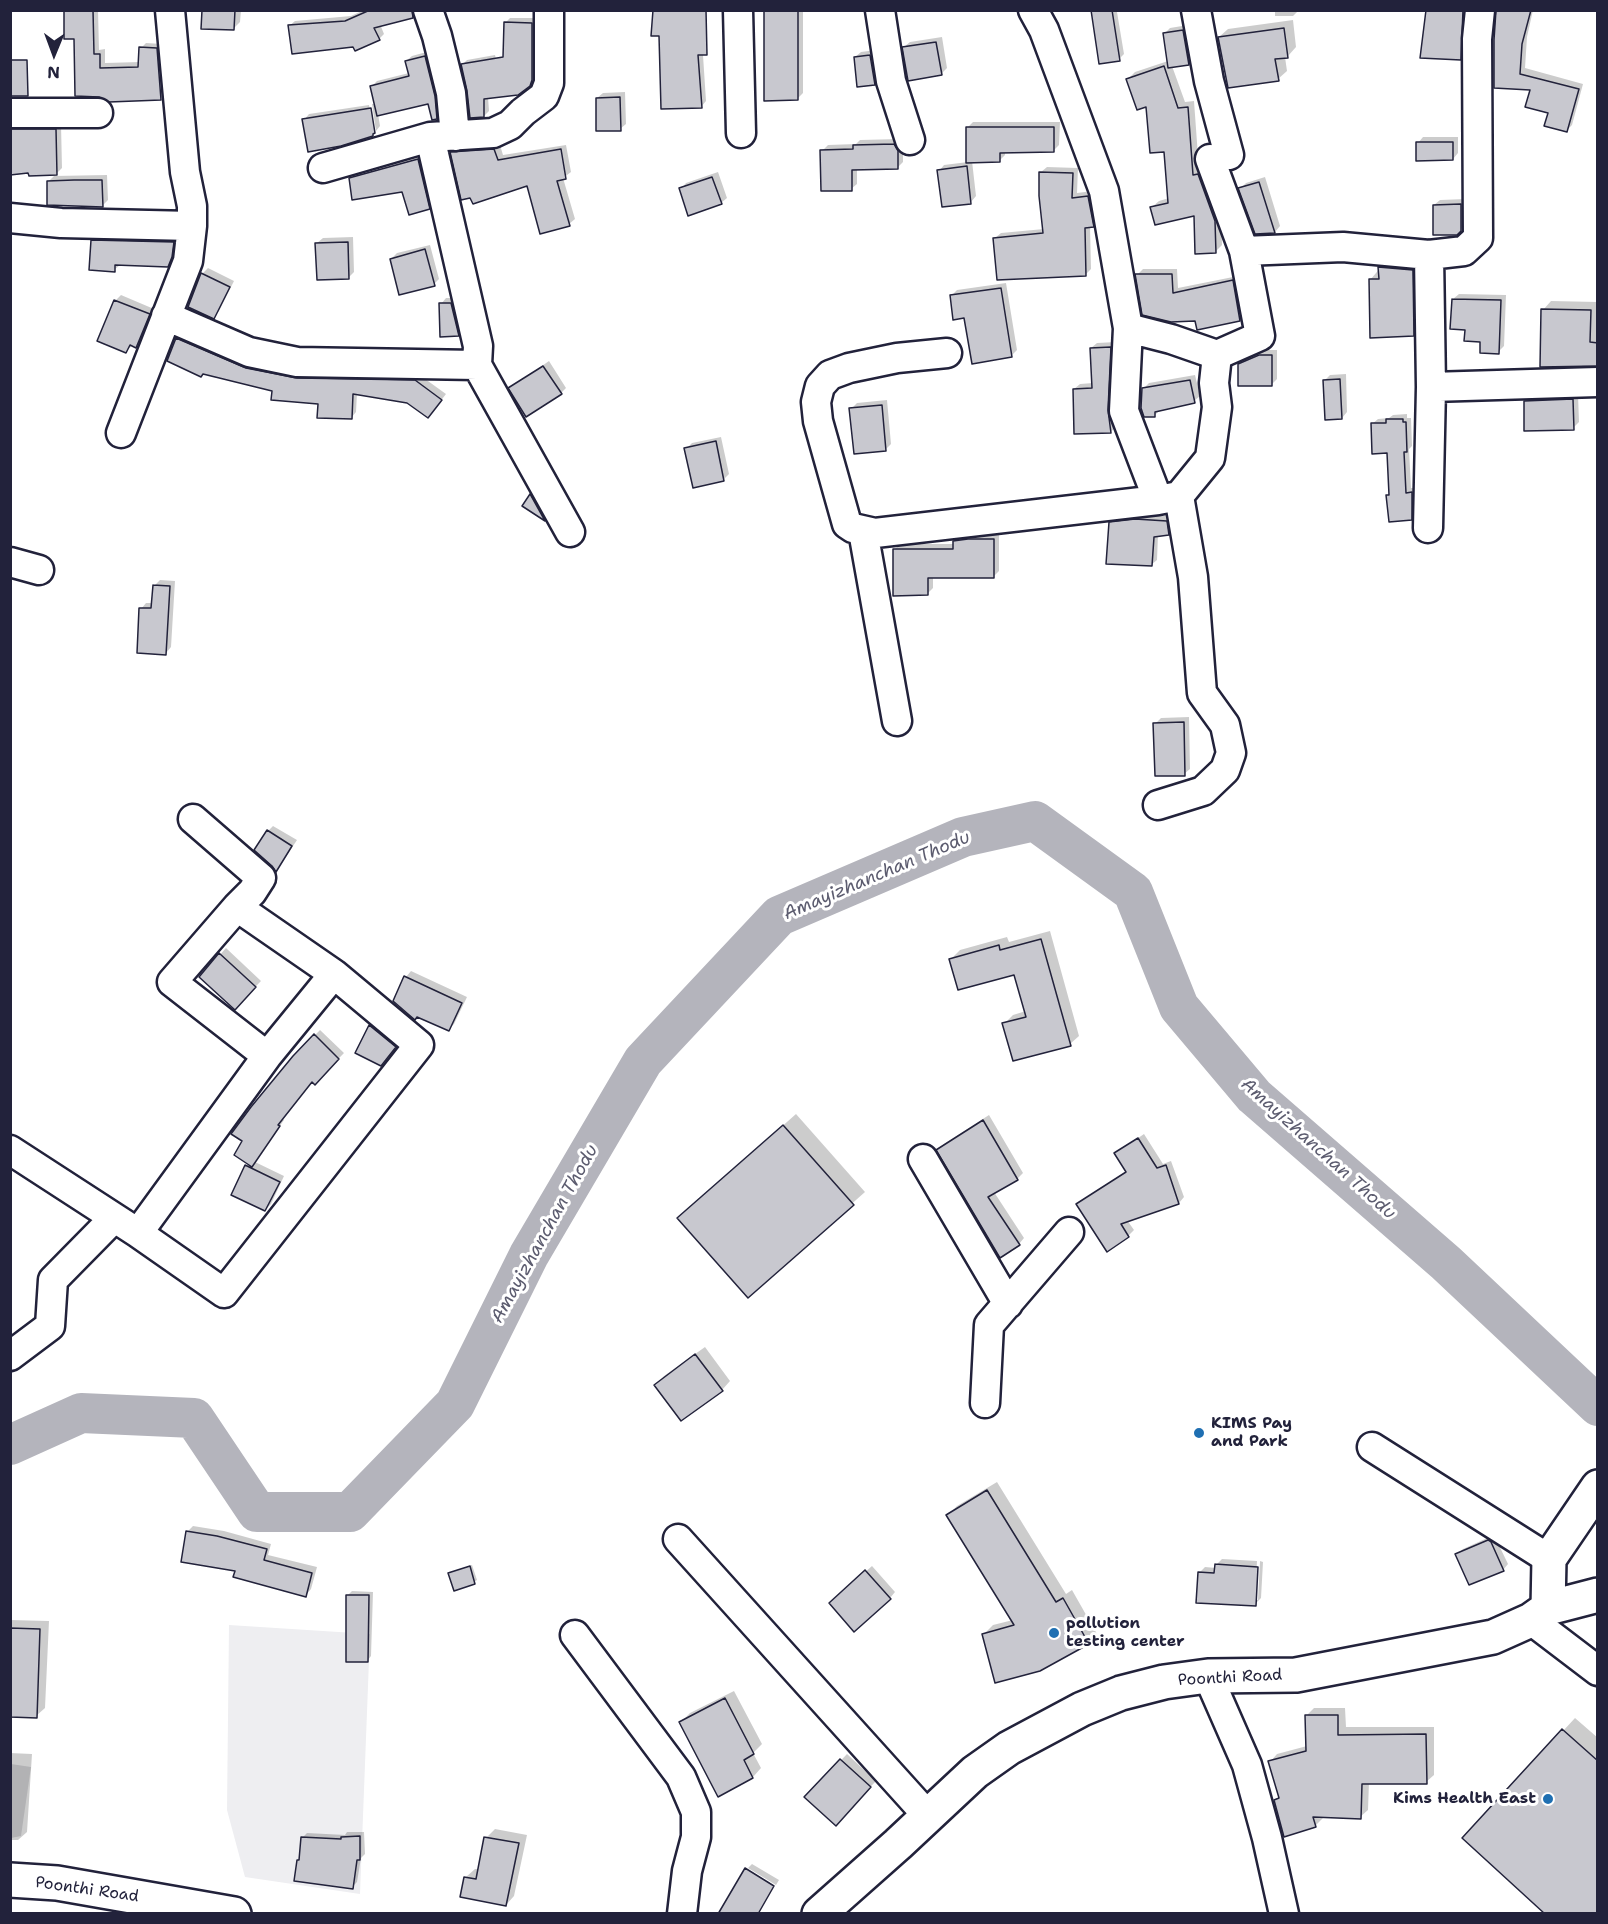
<!DOCTYPE html>
<html>
<head>
<meta charset="utf-8">
<style>
  body { margin:0 }
  #map { position:relative; width:1608px; height:1924px; overflow:hidden; background:#fff; font-family:"Shantell Sans",sans-serif }
  canvas { display:block }
  .frame { position:absolute; inset:0; border:12px solid #22223b; pointer-events:none }
  .north { position:absolute; left:24px; top:24px; width:60px; height:60px; -webkit-text-stroke:4px #fff; paint-order:stroke; rotate:181deg; font-size:16px; font-weight:700; line-height:24px; text-align:center; color:#22223b }
  .north::after { content:''; display:block; margin:auto; width:21px; height:27px; background:#22223b; clip-path:polygon(50% 0,100% 100%,50% 72%,0 100%) }
</style>
</head>
<body>
<div id="map">
<canvas width="1608" height="1924"></canvas>
<div class="frame"></div>
<div class="north">N</div>
</div>
<script>
const ctx = document.querySelector('canvas').getContext('2d');
ctx.lineJoin = 'round';
function fillPath(path, color) { ctx.fillStyle = color; ctx.fill(path, 'evenodd'); }
const poly = rows => new Path2D(rows.map(r => 'M' + r).join(''));
function trace(path, color, width, dash) { ctx.strokeStyle = color; ctx.lineWidth = width; ctx.lineCap = dash ? 'butt' : 'round'; ctx.setLineDash(dash || []); ctx.stroke(path); }
function write(font, color, halo, rows, align = 'center') {
  ctx.font = font + ' "Shantell Sans",sans-serif'; ctx.lineWidth = 6; ctx.setLineDash([]); ctx.textBaseline = 'middle'; ctx.strokeStyle = halo; ctx.fillStyle = color; for (const [text, x, y, turn = 0] of rows) {
    ctx.save(); ctx.translate(x, y); ctx.rotate((+turn || 0) * Math.PI / 180); ctx.textAlign = isNaN(turn) ? turn : align; if (halo) ctx.strokeText(text, 0, 0); ctx.fillText(text, 0, 0); ctx.restore();
  }
}
fillPath(poly([
  [229,1625,370,1634,360,1894,245,1877,227,1810]
]), '#eeeef1');
fillPath(poly([
  [11,1764,31,1767,21,1836,11,1838]
]), '#dfdfe2');
fillPath(poly([
  [66,10,98,10,99,50,105,49,105,63,140,62,141,48,146,43,162,44,165,94,160,99,99,95],
  [203,10,241,10,240,22,233,29],
  [364,10,418,10,412,16,380,24,384,34,379,39,354,45,289,26,295,21,351,16],
  [766,10,803,10,803,93,798,98],
  [1092,10,1129,10,1117,12,1124,54,1119,59],
  [1275,10,1299,10,1293,16,1275,16],
  [1427,10,1470,10,1467,51,1460,59],
  [1497,10,1533,10,1527,37,1525,68,1583,84,1572,125,1567,130,1549,112,1532,89,1495,87],
  [510,18,537,18,535,79,529,85,488,97,489,111,484,116,469,91,463,64,467,60,495,55,496,59,506,58,505,23],
  [1293,20,1296,47,1288,56,1285,57,1287,71,1278,79,1219,37,1228,29],
  [1188,25,1194,58,1189,64,1172,66,1185,102,1194,101,1199,170,1221,213,1222,245,1216,251,1196,215,1152,207,1159,201,1169,198,1166,151,1148,105,1128,79,1135,72,1168,61,1164,34,1170,28],
  [942,37,947,68,941,74,904,47,910,42],
  [702,40,706,101,701,107,663,107],
  [876,50,880,78,874,83,855,57,861,52],
  [430,51,442,112,436,117,429,102,378,114,380,126,376,131,372,104,376,104,371,87,377,81,409,73,406,61,412,56],
  [625,92,626,124,620,129,597,98,603,93],
  [369,105,375,133,373,135,304,120,309,114],
  [973,122,1060,122,1059,145,1054,150,1005,151,1005,155,999,161,972,161,976,196,971,202,939,171,944,165,968,162,968,127],
  [10,123,61,124,62,168,54,176,107,175,108,200,102,206,48,182,56,174,30,171,10,173],
  [1423,137,1458,137,1458,153,1453,159,1418,143],
  [900,139,903,145,903,162,898,167,857,168,857,184,851,189,822,151,828,145,856,144,860,140],
  [500,145,503,155,566,145,571,172,563,178,575,219,569,224,528,184,452,153,458,147],
  [424,155,434,202,429,208,403,191,350,178,356,173],
  [1047,167,1078,168,1077,193,1093,191,1099,220,1090,226,1091,269,1086,274,995,238,1001,233,1044,229,1041,172],
  [718,172,727,198,721,203,681,189,686,183],
  [1265,177,1280,226,1275,232,1256,232,1240,189,1246,183],
  [1466,199,1466,224,1457,233,1434,205,1440,200],
  [98,235,178,237,177,250,173,260,167,266,120,265,114,270,92,241],
  [353,237,354,272,348,278,317,243,323,238],
  [430,245,439,279,434,284,391,259,397,253],
  [1388,259,1421,262,1422,326,1413,335,1370,280],
  [208,268,234,281,219,311,214,317,202,274],
  [1143,269,1177,269,1178,288,1238,276,1245,314,1240,319,1196,320,1137,275],
  [1006,283,1017,350,1011,356,966,317,951,296,957,290],
  [1459,294,1506,295,1504,346,1498,352,1466,328,1453,299],
  [121,295,154,309,142,341,136,346,133,345,126,351,99,340,116,300],
  [446,298,456,298,464,329,458,335,441,304],
  [1551,301,1598,302,1598,364,1543,310],
  [182,334,421,376,446,394,433,411,408,401,357,393,356,412,351,418,319,403,204,373,177,339],
  [1116,342,1116,426,1111,432,1074,389,1080,384,1093,383,1091,348,1097,343],
  [1265,350,1277,350,1277,379,1272,384,1239,364,1245,359],
  [549,361,566,388,561,393,510,388],
  [1346,374,1347,412,1342,418,1325,380,1330,375],
  [1195,375,1200,396,1194,401,1161,409,1155,415,1143,389,1149,383],
  [1578,394,1579,422,1573,428,1525,401,1531,396],
  [887,400,891,444,886,449,851,409,857,403],
  [1407,414,1407,418,1411,418,1412,446,1409,449,1411,488,1417,488,1416,513,1411,518,1388,495,1390,493,1389,452,1372,424,1378,419,1389,418,1393,415],
  [721,437,729,474,724,479,694,486,686,449,692,443],
  [536,490,549,514,545,519,524,505],
  [1141,515,1171,516,1174,529,1168,534,1158,535,1157,560,1151,565,1110,523,1116,518],
  [999,534,999,571,994,576,933,577,933,588,927,594,894,550,900,544,954,544,954,541,960,536],
  [160,580,175,581,171,647,166,653,141,609,146,603,153,603,154,586],
  [1189,717,1190,769,1184,774,1155,724,1161,718],
  [273,826,297,840,277,870,268,831],
  [1050,931,1079,1036,1070,1044,1004,1024,1013,1015,1026,1011,1015,973,951,959,960,950,1007,937,1009,942],
  [226,948,261,981,235,1008,201,976],
  [411,971,467,997,454,1024,449,1029,406,977],
  [375,1021,401,1041,387,1059,370,1026],
  [320,1030,344,1053,315,1083,313,1081,282,1118,284,1120,255,1162,284,1176,271,1204,265,1210,247,1166,294,1057],
  [796,1114,865,1192,748,1296,691,1207],
  [989,1115,1023,1173,1017,1179,994,1192,1024,1238,1019,1244,938,1150,944,1144],
  [1144,1134,1163,1164,1171,1161,1184,1197,1179,1203,1127,1220,1134,1230,1128,1236,1078,1204,1127,1171,1116,1153],
  [705,1347,730,1381,722,1390,656,1385,664,1376],
  [997,1482,1066,1594,1072,1590,1097,1634,1088,1643,984,1634,993,1625,1013,1620,948,1515,957,1506],
  [193,1526,224,1531,271,1544,268,1555,317,1567,311,1589,306,1595,237,1570,187,1532],
  [1494,1535,1508,1564,1503,1570,1457,1554,1463,1549],
  [1222,1559,1257,1561,1255,1600,1258,1600,1260,1561,1263,1562,1261,1598,1255,1604,1199,1573,1205,1567,1216,1568,1216,1565],
  [472,1565,477,1580,474,1582,450,1573],
  [872,1566,895,1592,890,1598,836,1598],
  [352,1591,373,1592,371,1656,367,1661,348,1595],
  [10,1620,49,1621,45,1708,36,1716,10,1716],
  [734,1691,762,1744,753,1753,761,1768,753,1777,719,1795,681,1722,690,1713],
  [1314,1708,1345,1708,1346,1727,1434,1727,1434,1775,1426,1782,1369,1782,1368,1810,1360,1817,1322,1815,1323,1818,1315,1826,1275,1800,1280,1796,1270,1762,1277,1754,1307,1746,1307,1715],
  [1575,1718,1598,1738,1598,1914,1464,1838],
  [10,1753,32,1754,27,1832,18,1840,10,1840],
  [847,1754,876,1781,836,1823,807,1796],
  [495,1829,527,1835,514,1896,506,1905,466,1877,475,1869,479,1869,486,1838],
  [347,1832,364,1832,365,1854,361,1858,357,1882,352,1887,298,1860,301,1858,302,1838,307,1833,345,1835],
  [752,1864,779,1880,776,1885,748,1868]
]), '#0003');
trace(poly([
  [10,1445,81,1413,194,1418,257,1512,350,1512,455,1404,529,1255,643,1061,779,916,963,837,1035,821,1133,892,1179,1007,1254,1096,1446,1263,1598,1406]
]), '#b4b4bc', 40);
const building = poly([
  [64,10,93,10,94,54,100,54,100,68,138,67,139,47,157,48,161,100,109,102,99,97,75,96,74,39,64,39,64,10],
  [202,10,235,10,234,30,201,29,202,10],
  [370,10,412,10,413,18,374,28,380,40,355,51,353,47,292,54,288,25,345,21,370,10],
  [653,10,706,10,707,55,698,55,702,108,661,109,659,36,651,36,653,10],
  [764,10,798,10,798,100,764,101,764,10],
  [1091,10,1112,10,1120,61,1099,64,1091,10],
  [1426,10,1463,10,1461,60,1420,58,1426,10],
  [1496,10,1531,10,1522,44,1520,74,1579,89,1567,132,1544,126,1548,113,1525,107,1530,90,1494,88,1494,40,1496,10],
  [504,22,532,23,532,80,530,86,518,95,484,99,484,117,470,118,467,91,461,64,503,57,504,22],
  [1284,28,1288,58,1275,59,1279,81,1228,88,1218,37,1284,28],
  [1183,30,1189,65,1168,68,1163,33,1183,30],
  [936,42,942,75,908,81,902,47,936,42],
  [870,55,875,85,857,87,854,57,870,55],
  [425,56,435,96,437,119,432,120,428,104,377,116,370,86,409,76,405,61,425,56],
  [10,60,27,60,28,96,10,96,10,60],
  [1164,66,1178,108,1188,107,1193,175,1198,174,1215,221,1216,253,1195,254,1194,216,1155,225,1150,207,1168,203,1164,152,1150,153,1146,107,1137,110,1126,79,1164,66],
  [620,97,621,131,596,131,596,98,620,97],
  [371,108,375,133,373,134,373,136,341,146,308,152,302,119,371,108],
  [966,127,1054,127,1054,152,1000,153,1000,162,966,163,966,127],
  [10,129,56,129,57,175,29,176,28,173,10,175,10,129],
  [1416,142,1453,142,1453,160,1416,161,1416,142],
  [894,144,898,151,898,169,852,170,852,191,821,191,820,150,853,149,853,145,894,144],
  [494,149,498,160,561,149,566,179,557,181,570,226,540,234,527,186,473,204,470,198,461,200,450,152,494,149],
  [418,159,430,209,409,215,402,192,352,200,349,178,418,159],
  [967,166,971,204,942,207,937,170,967,166],
  [1039,172,1073,173,1072,198,1088,196,1094,227,1085,228,1086,276,997,280,993,238,1043,233,1039,196,1039,172],
  [712,177,722,204,688,216,679,188,712,177],
  [74,180,102,180,103,207,47,205,47,181,74,180],
  [1259,182,1275,233,1255,234,1238,188,1259,182],
  [1461,204,1461,231,1457,235,1433,235,1433,205,1461,204],
  [91,240,174,242,172,257,168,267,115,265,115,272,89,270,91,240],
  [348,242,349,279,317,280,315,243,348,242],
  [425,249,435,286,399,295,390,259,425,249],
  [1378,267,1413,270,1414,336,1370,338,1369,279,1379,279,1378,267],
  [201,273,230,287,214,319,188,307,201,273],
  [1135,274,1172,274,1173,293,1233,280,1240,321,1197,330,1195,321,1171,322,1142,315,1135,274],
  [1001,288,1012,357,972,364,964,318,953,320,950,295,1001,288],
  [1452,299,1501,300,1499,354,1480,353,1480,342,1464,341,1465,330,1450,329,1452,299],
  [114,300,150,314,136,348,130,345,126,353,97,341,114,300],
  [439,303,451,303,459,336,440,337,439,303],
  [1541,309,1591,310,1590,342,1598,343,1598,366,1540,367,1541,309],
  [176,338,246,368,297,378,415,380,442,400,428,418,407,403,353,394,352,419,317,418,318,404,271,400,272,391,203,374,201,377,167,361,176,338],
  [1111,347,1108,410,1111,433,1074,434,1073,389,1092,388,1090,348,1111,347],
  [1259,355,1272,355,1272,386,1238,386,1238,364,1259,355],
  [543,366,562,394,526,417,508,388,543,366],
  [1340,379,1342,419,1325,420,1323,380,1340,379],
  [1190,380,1195,403,1155,412,1155,417,1144,417,1141,408,1142,388,1190,380],
  [1573,399,1574,430,1524,431,1524,401,1573,399],
  [882,405,886,451,854,454,849,408,882,405],
  [1386,419,1403,419,1403,422,1406,422,1407,452,1404,452,1406,493,1412,492,1412,520,1389,522,1386,495,1389,495,1387,453,1372,454,1371,423,1386,423,1386,419],
  [716,441,724,481,693,488,684,448,716,441],
  [530,494,545,521,522,506,530,494],
  [1135,519,1167,521,1169,535,1154,537,1152,566,1106,564,1109,522,1135,519],
  [968,539,994,539,994,578,928,578,928,595,893,596,893,549,953,549,953,541,968,539],
  [153,585,170,586,166,655,137,653,139,608,151,608,153,585],
  [1184,722,1185,776,1155,776,1153,723,1184,722],
  [267,830,292,846,276,872,272,866,254,850,267,830],
  [1041,939,1071,1046,1013,1061,1002,1023,1026,1017,1014,975,958,990,949,959,999,945,1000,950,1041,939],
  [219,953,256,987,235,1010,199,977,219,953],
  [404,976,462,1003,449,1031,417,1017,415,1020,393,1001,404,976],
  [369,1025,396,1047,381,1066,355,1053,369,1025],
  [314,1034,339,1059,315,1085,312,1082,278,1125,280,1126,252,1167,234,1155,242,1141,231,1134,251,1107,293,1056,314,1034],
  [983,1120,1018,1180,988,1197,1020,1245,1000,1258,936,1150,983,1120],
  [783,1125,854,1205,748,1298,677,1218,783,1125],
  [1138,1138,1157,1168,1166,1165,1179,1204,1121,1224,1129,1237,1107,1252,1076,1204,1126,1172,1114,1153,1138,1138],
  [245,1165,280,1182,265,1211,231,1195,245,1165],
  [695,1354,723,1391,681,1421,654,1385,695,1354],
  [987,1490,1056,1602,1063,1598,1089,1644,1040,1671,995,1683,982,1634,1014,1625,946,1515,987,1490],
  [186,1531,217,1536,267,1549,264,1560,312,1573,306,1597,233,1577,235,1571,181,1562,186,1531],
  [1488,1540,1491,1542,1504,1571,1469,1585,1455,1554,1488,1540],
  [1215,1564,1258,1567,1256,1606,1196,1603,1198,1572,1214,1573,1215,1564],
  [470,1566,475,1584,454,1591,448,1573,470,1566],
  [865,1570,891,1599,854,1632,829,1603,865,1570],
  [346,1595,369,1595,368,1662,346,1662,346,1595],
  [10,1628,40,1629,37,1718,10,1717,10,1628],
  [725,1698,754,1754,744,1760,753,1778,718,1797,679,1722,725,1698],
  [1305,1715,1338,1715,1338,1735,1426,1734,1427,1784,1362,1784,1361,1819,1313,1817,1316,1827,1284,1837,1274,1800,1279,1798,1268,1761,1306,1751,1305,1715],
  [1562,1729,1598,1761,1598,1914,1545,1914,1462,1838,1562,1729],
  [840,1759,871,1787,836,1826,804,1797,840,1759],
  [360,1836,360,1860,357,1860,353,1889,294,1881,297,1860,299,1860,301,1837,341,1839,341,1837,360,1836],
  [484,1837,519,1843,506,1906,460,1897,464,1877,476,1879,484,1837],
  [745,1868,774,1886,758,1914,718,1914,745,1868]
]);
fillPath(building, '#c8c8cf');
trace(building, '#22223b', 1.5);
const minor = poly([
  [428,10,437,36,451,93,455,136],
  [738,10,741,133],
  [880,10,891,81,910,140],
  [1033,10,1044,30,1104,191,1128,328,1124,411,1158,500],
  [1196,10,1209,81,1229,155],
  [10,113,98,113],
  [430,137,478,346,477,365,570,532],
  [1210,159,1244,251],
  [323,168,430,137,493,133,510,125,523,112,544,96,549,83,549,10],
  [10,218,61,223,192,226],
  [166,316,249,352,297,362,477,365],
  [1128,328,1171,339,1217,355],
  [947,353,897,358,849,368,830,375,820,386,816,402,818,421,847,524,853,528,875,533,1158,500,1179,496],
  [1431,387,1598,382],
  [121,433,188,261,192,226,192,206,185,172,170,10],
  [1428,528,1431,387,1429,255],
  [863,531,897,721],
  [10,562,39,570],
  [1158,805,1203,791,1225,770,1231,753,1225,725,1202,693,1193,577,1179,496,1210,458,1217,407,1214,383,1217,355,1260,336,1244,251,1343,247,1429,255,1464,251,1478,238,1477,39,1480,10],
  [193,819,261,878,252,892,237,907],
  [10,1150,138,1233,224,1293,419,1045,334,974,237,907,172,982,267,1056,334,974],
  [923,1159,1008,1304],
  [138,1233,267,1056],
  [10,1356,50,1326,53,1280,114,1218],
  [985,1403,989,1325,1069,1232],
  [1372,1447,1549,1559],
  [678,1539,928,1816],
  [1531,1620,1598,1671],
  [575,1635,681,1777,696,1812,696,1837,687,1871,682,1914],
  [1208,1676,1247,1765,1267,1838,1284,1914]
]);
const major = poly([
  [1548,1608,1549,1559,1598,1487],
  [10,1880,57,1883,234,1914],
  [819,1914,898,1844,975,1772,1009,1748,1082,1709,1121,1693,1164,1682,1208,1676,1296,1675,1493,1637,1531,1620,1548,1608,1598,1595]
]);
trace(minor, '#22223b', 33);
trace(major, '#22223b', 38);
trace(minor, '#fff', 28);
trace(major, '#fff', 33);
for (const [x, y, r, color] of [
  [1199,1433,6,"#1f6fb2"],
  [1054,1633,6,"#1f6fb2"],
  [1548,1799,6,"#1f6fb2"]
]) { const dot = new Path2D(); dot.arc(x, y, r, 0, 2 * Math.PI); ctx.fillStyle = color; ctx.fill(dot); trace(dot, '#fff', 2); }
write('bold 16px', '#22223b', '#fff', [
  ["KIMS Pay",1211,1424],
  ["and Park",1211,1442],
  ["pollution",1066,1624],
  ["testing center",1066,1642],
  ["Kims Health East",1536,1799,"right"]
], 'left');
write('16px', '#22223b', '#fff', [
  ["Poonthi Road",1230,1678,-3],
  ["Poonthi Road",87,1890,8]
]);
write('italic 18px', '#5c5c6f', '#fff', [
  ["Amayizhanchan Thodu",877,876,-23],
  ["Amayizhanchan Thodu",1318,1149,42],
  ["Amayizhanchan Thodu",545,1234,-61]
]);
</script>
</body>
</html>
